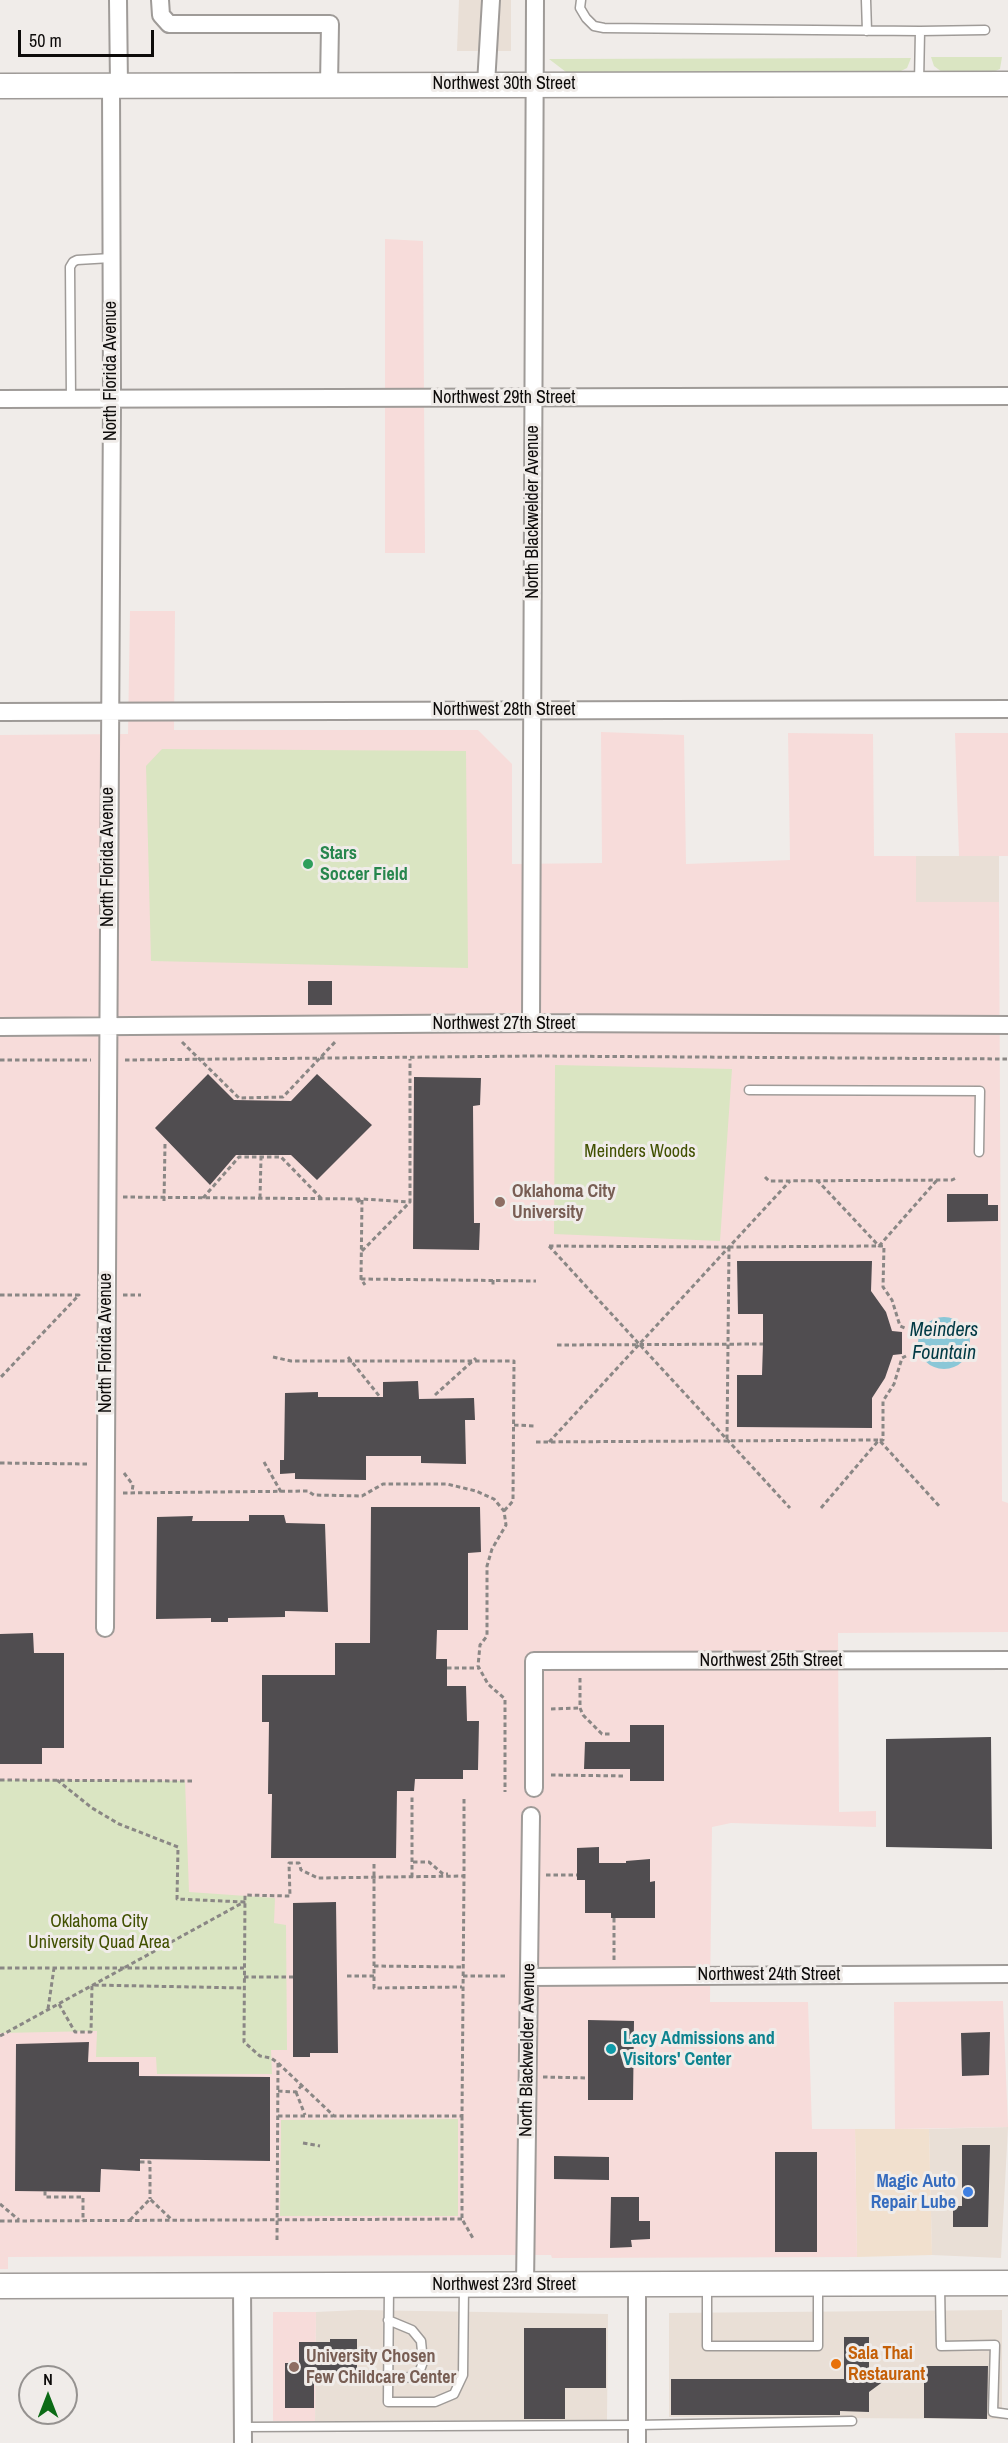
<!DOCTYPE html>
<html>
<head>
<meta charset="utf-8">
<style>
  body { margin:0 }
  #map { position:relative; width:1008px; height:2443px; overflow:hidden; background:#f0ece9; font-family:"Archivo Narrow",sans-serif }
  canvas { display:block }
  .north { position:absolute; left:18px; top:2365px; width:60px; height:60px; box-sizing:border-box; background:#f0ece9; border:2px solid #959290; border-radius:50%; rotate:0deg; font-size:16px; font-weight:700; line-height:24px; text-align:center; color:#0d0b0a }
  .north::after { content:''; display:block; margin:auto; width:21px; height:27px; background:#0c6b16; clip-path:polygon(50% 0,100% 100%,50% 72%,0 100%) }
  .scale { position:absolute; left:18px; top:30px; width:136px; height:27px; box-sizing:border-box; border:3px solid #0d0b0a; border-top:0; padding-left:8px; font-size:18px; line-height:21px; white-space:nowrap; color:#0d0b0a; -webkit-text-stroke:4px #f0ece9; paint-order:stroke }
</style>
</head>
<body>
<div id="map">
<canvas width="1008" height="2443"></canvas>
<div class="north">N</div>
<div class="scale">50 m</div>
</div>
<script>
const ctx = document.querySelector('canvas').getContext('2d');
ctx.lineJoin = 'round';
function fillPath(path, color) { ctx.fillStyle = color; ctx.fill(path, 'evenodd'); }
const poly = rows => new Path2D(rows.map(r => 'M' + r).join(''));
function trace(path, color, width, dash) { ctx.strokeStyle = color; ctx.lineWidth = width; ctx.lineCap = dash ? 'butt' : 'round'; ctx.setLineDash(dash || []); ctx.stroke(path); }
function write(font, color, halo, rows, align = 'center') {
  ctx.font = font + ' "Archivo Narrow",sans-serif'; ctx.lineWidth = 6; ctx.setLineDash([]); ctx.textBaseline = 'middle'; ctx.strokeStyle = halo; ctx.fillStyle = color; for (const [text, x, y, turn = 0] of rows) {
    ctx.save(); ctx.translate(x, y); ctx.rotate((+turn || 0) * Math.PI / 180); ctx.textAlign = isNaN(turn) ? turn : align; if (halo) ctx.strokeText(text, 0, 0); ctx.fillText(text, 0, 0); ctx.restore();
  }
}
fillPath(poly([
  [459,0,511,0,511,51,457,51],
  [916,856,999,856,999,902,916,902],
  [1008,2127,1001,2258,932,2255,929,2129],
  [359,2310,608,2314,607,2420,315,2421,316,2312],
  [1002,2310,1002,2419,669,2417,669,2313]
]), '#e9dfd6');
fillPath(poly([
  [855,2129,929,2129,932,2255,857,2257]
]), '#f1e0ce');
fillPath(poly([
  [385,239,423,241,425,553,385,553],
  [130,611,175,611,174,730,478,730,512,764,512,864,602,863,601,732,684,735,686,864,790,860,788,733,873,734,874,856,916,856,916,902,999,902,1002,1501,1008,1503,1008,1632,838,1633,839,1812,876,1811,876,1827,731,1823,712,1827,710,2002,808,2002,812,2129,855,2129,857,2257,552,2258,551,2255,500,2255,8,2257,8,2269,0,2269,0,735,128,734],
  [955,733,1008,733,1008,856,959,856],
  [1003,2001,1008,2127,895,2129,894,2002],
  [273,2312,316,2312,315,2421,273,2421]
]), '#f7dcda');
fillPath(poly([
  [931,57,1002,57,1000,69,993,72,942,72,934,66],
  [911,58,907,68,899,72,566,72,549,59],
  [162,749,466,751,468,968,151,961,146,766],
  [555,1065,732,1069,720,1241,554,1234],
  [0,1780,185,1781,189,1892,275,1898,274,1923,286,1925,287,2050,271,2050,272,2074,157,2074,156,2057,96,2057,97,2031,0,2033],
  [458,2119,458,2216,280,2216,281,2120]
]), '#dae5c2');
fillPath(poly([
  '918 1343a26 26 0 1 1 52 0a26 26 0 1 1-52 0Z'
]), '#8ac7d7');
fillPath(poly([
  [308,981,332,981,332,1005,308,1005],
  [208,1074,234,1100,291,1101,317,1074,372,1125,317,1180,291,1155,236,1155,210,1185,155,1128],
  [414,1077,481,1078,480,1105,473,1106,474,1223,480,1223,479,1250,413,1249],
  [947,1194,988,1194,988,1205,998,1205,998,1221,947,1222],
  [737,1261,872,1261,871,1291,886,1312,892,1331,902,1332,902,1354,893,1355,885,1378,872,1398,872,1428,737,1427,737,1375,762,1375,763,1344,763,1314,738,1314],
  [418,1381,419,1399,474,1398,475,1420,465,1420,466,1464,421,1463,421,1456,366,1456,366,1480,295,1479,295,1473,280,1474,280,1460,284,1460,285,1393,318,1392,318,1397,383,1397,383,1382],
  [371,1507,480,1507,481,1552,468,1553,468,1630,437,1630,436,1659,447,1659,447,1686,466,1686,467,1721,479,1721,478,1770,463,1770,463,1779,415,1779,414,1791,397,1791,396,1858,271,1858,272,1794,268,1794,269,1722,262,1722,262,1675,335,1675,335,1643,370,1643],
  [249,1515,284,1515,286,1523,325,1524,328,1612,285,1611,285,1617,228,1618,228,1622,211,1622,211,1618,156,1619,157,1517,193,1516,192,1521,249,1521],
  [33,1633,34,1653,64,1653,64,1748,42,1748,42,1764,0,1764,0,1634],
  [630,1725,664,1725,664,1781,630,1781,630,1769,584,1769,585,1742,630,1742],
  [991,1737,992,1849,886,1847,886,1739],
  [599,1847,599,1863,626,1863,626,1861,650,1859,650,1882,655,1881,655,1918,611,1918,611,1913,585,1913,585,1880,577,1880,577,1848],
  [336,1902,338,2053,310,2053,310,2057,293,2057,293,1903],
  [588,2020,634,2021,633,2100,588,2100],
  [990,2032,989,2075,962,2076,961,2033],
  [89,2042,88,2062,139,2062,139,2076,270,2077,270,2161,140,2159,140,2171,101,2169,100,2192,15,2191,16,2044],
  [962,2145,990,2145,988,2227,953,2227,953,2206,962,2206],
  [775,2152,817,2152,817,2252,775,2252],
  [554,2156,609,2157,609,2180,554,2179],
  [611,2197,639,2197,639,2221,650,2221,650,2239,631,2240,632,2247,610,2248],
  [524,2328,606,2328,606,2388,565,2388,565,2419,524,2419],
  [844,2337,869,2337,869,2378,888,2378,869,2392,869,2412,840,2411,840,2415,671,2415,671,2379,844,2379],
  [330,2339,357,2339,357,2377,314,2377,314,2408,285,2408,285,2363,299,2363,299,2342,330,2342],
  [924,2366,988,2366,987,2419,924,2418]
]), '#504d50');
const lane = poly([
  [581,0,580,8,586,18,594,26,604,28,920,31,919,83],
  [866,0,867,31],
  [920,31,985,30],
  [71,399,70,267,73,262,77,260,111,258],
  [749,1090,980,1091,979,1152],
  [389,2286,388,2402,435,2402,454,2394,463,2375,464,2285],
  [940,2286,941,2346,995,2345,993,2412,1008,2414],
  [707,2287,707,2346,818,2346,818,2285],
  [388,2380,418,2376,423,2362,421,2341,412,2330,388,2320],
  [243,2427,637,2425,852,2421]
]);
const street = poly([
  [118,0,119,85],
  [160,0,161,15,169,24,330,24,329,85],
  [486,84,491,0],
  [0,399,1008,396],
  [0,712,1008,709],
  [531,1023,535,0],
  [0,1027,531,1023,1008,1025],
  [105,1628,112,399,111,85],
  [534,1788,534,1661,1008,1660],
  [529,1977,1008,1974],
  [637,2284,637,2443],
  [525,2285,531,1816],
  [242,2286,243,2443]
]);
const secondary = poly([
  [0,86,1008,84],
  [0,2286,1008,2283]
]);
trace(lane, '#9f9b98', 11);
trace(street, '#9f9b98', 20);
trace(secondary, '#9f9b98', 27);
trace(poly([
  [182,1042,239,1098,283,1097,336,1041],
  [0,1060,91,1060],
  [125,1060,535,1056,1008,1059],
  [765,1177,769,1181,952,1180,956,1178],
  [817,1180,879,1246,884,1246,883,1287,892,1300,900,1326,907,1329],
  [123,1197,362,1199,361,1279,365,1285],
  [203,1198,239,1157,281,1157,321,1198],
  [260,1198,261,1157],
  [164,1201,165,1144],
  [357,1202,362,1199,410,1202],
  [549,1246,729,1247,727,1440],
  [549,1246,790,1508],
  [729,1247,879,1246,938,1179],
  [362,1251,410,1202,410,1059],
  [361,1279,536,1281],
  [493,1280,493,1286],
  [0,1295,79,1295,0,1378],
  [123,1295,141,1295],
  [557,1345,763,1344],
  [273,1357,291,1361,514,1361,513,1501,504,1511],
  [348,1357,380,1397],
  [435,1395,476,1358],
  [514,1425,536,1426],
  [536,1442,879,1440,941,1508],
  [549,1442,790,1181],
  [264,1462,281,1492],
  [0,1463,88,1464],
  [124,1473,133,1485,132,1492],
  [123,1493,308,1491,314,1495,362,1496,383,1484,447,1484,476,1491,494,1499,504,1511,506,1525,492,1549,487,1566,487,1636,480,1645,478,1666,488,1684,505,1699,505,1792],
  [821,1508,879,1440,883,1440,883,1401,894,1384,902,1358,906,1356],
  [447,1668,478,1668],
  [580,1678,580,1708,583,1715,602,1734,611,1734],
  [551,1709,580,1708],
  [551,1775,626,1776],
  [0,1780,192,1781],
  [464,1799,464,1876,462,2116,334,2116,278,2063,271,2058,260,2056,244,2042,245,1895,290,1896,289,1863,299,1863,301,1870,318,1878,464,1876],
  [413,1862,429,1862,443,1874,448,1874],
  [374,1864,374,1988,462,1987],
  [546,1875,577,1875],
  [412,1877,412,1796],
  [614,1960,614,1918],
  [374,1966,462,1967],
  [0,1968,244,1968],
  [347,1976,374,1976],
  [463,1976,508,1976],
  [244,1977,293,1977],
  [59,2004,75,2032,91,2032,92,1985,244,1988],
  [48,2009,54,1968],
  [0,2036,244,1902,177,1899,178,1847,119,1824,92,1808,57,1780],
  [543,2077,588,2078],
  [278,2091,296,2092,302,2085],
  [296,2092,305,2115],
  [278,2116,333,2116],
  [462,2116,462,2219,474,2240],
  [303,2143,320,2146],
  [140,2162,150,2162,150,2199],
  [45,2191,45,2197,83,2197,83,2221],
  [0,2204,19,2220],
  [130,2220,150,2199,171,2219],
  [0,2221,462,2219],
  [277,2240,278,2063]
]), '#8a8785', 3, [4.5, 3]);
trace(lane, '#fff', 8);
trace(street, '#fff', 16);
trace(secondary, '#fff', 24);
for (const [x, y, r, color] of [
  [308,864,6,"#2e9e5b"],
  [500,1202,6,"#8d6e63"],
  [611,2049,6,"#0f9aa8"],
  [968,2192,6,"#3f7fe0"],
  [836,2364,6,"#e8710a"],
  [294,2367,6,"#8d6e63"]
]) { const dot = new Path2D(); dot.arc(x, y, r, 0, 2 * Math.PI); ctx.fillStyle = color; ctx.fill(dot); trace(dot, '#f0ece9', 2); }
write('18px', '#0d0b0a', '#f0ece9', [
  ["Northwest 30th Street",504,84],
  ["North Florida Avenue",111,371,-90],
  ["Northwest 29th Street",504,398],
  ["North Blackwelder Avenue",533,512,-90],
  ["Northwest 28th Street",504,710],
  ["North Florida Avenue",108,857,-90],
  ["Northwest 27th Street",504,1024],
  ["North Florida Avenue",106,1343,-90],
  ["Northwest 25th Street",771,1661],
  ["Northwest 24th Street",769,1975],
  ["North Blackwelder Avenue",528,2050,-89],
  ["Northwest 23rd Street",504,2285]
]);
write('bold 18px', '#27864d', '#f0ece9', [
  ["Stars",320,854],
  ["Soccer Field",320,875]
], 'left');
write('18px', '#415000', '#f0ece9', [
  ["Meinders Woods",640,1152],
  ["Oklahoma City",99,1922],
  ["University Quad Area",99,1943]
]);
write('bold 18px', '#785e54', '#f0ece9', [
  ["Oklahoma City",512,1192],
  ["University",512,1213],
  ["University Chosen",306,2357],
  ["Few Childcare Center",306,2378]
], 'left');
write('bold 18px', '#0d838f', '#f0ece9', [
  ["Lacy Admissions and",623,2039],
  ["Visitors' Center",623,2060]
], 'left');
write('bold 18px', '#366cbe', '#f0ece9', [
  ["Magic Auto",956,2182],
  ["Repair Lube",956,2203]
], 'right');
write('bold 18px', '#c56008', '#f0ece9', [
  ["Sala Thai",848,2354],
  ["Restaurant",848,2375]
], 'left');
write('italic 20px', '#003a45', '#f0ece9', [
  ["Meinders",944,1331],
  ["Fountain",944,1354]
]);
</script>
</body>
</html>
